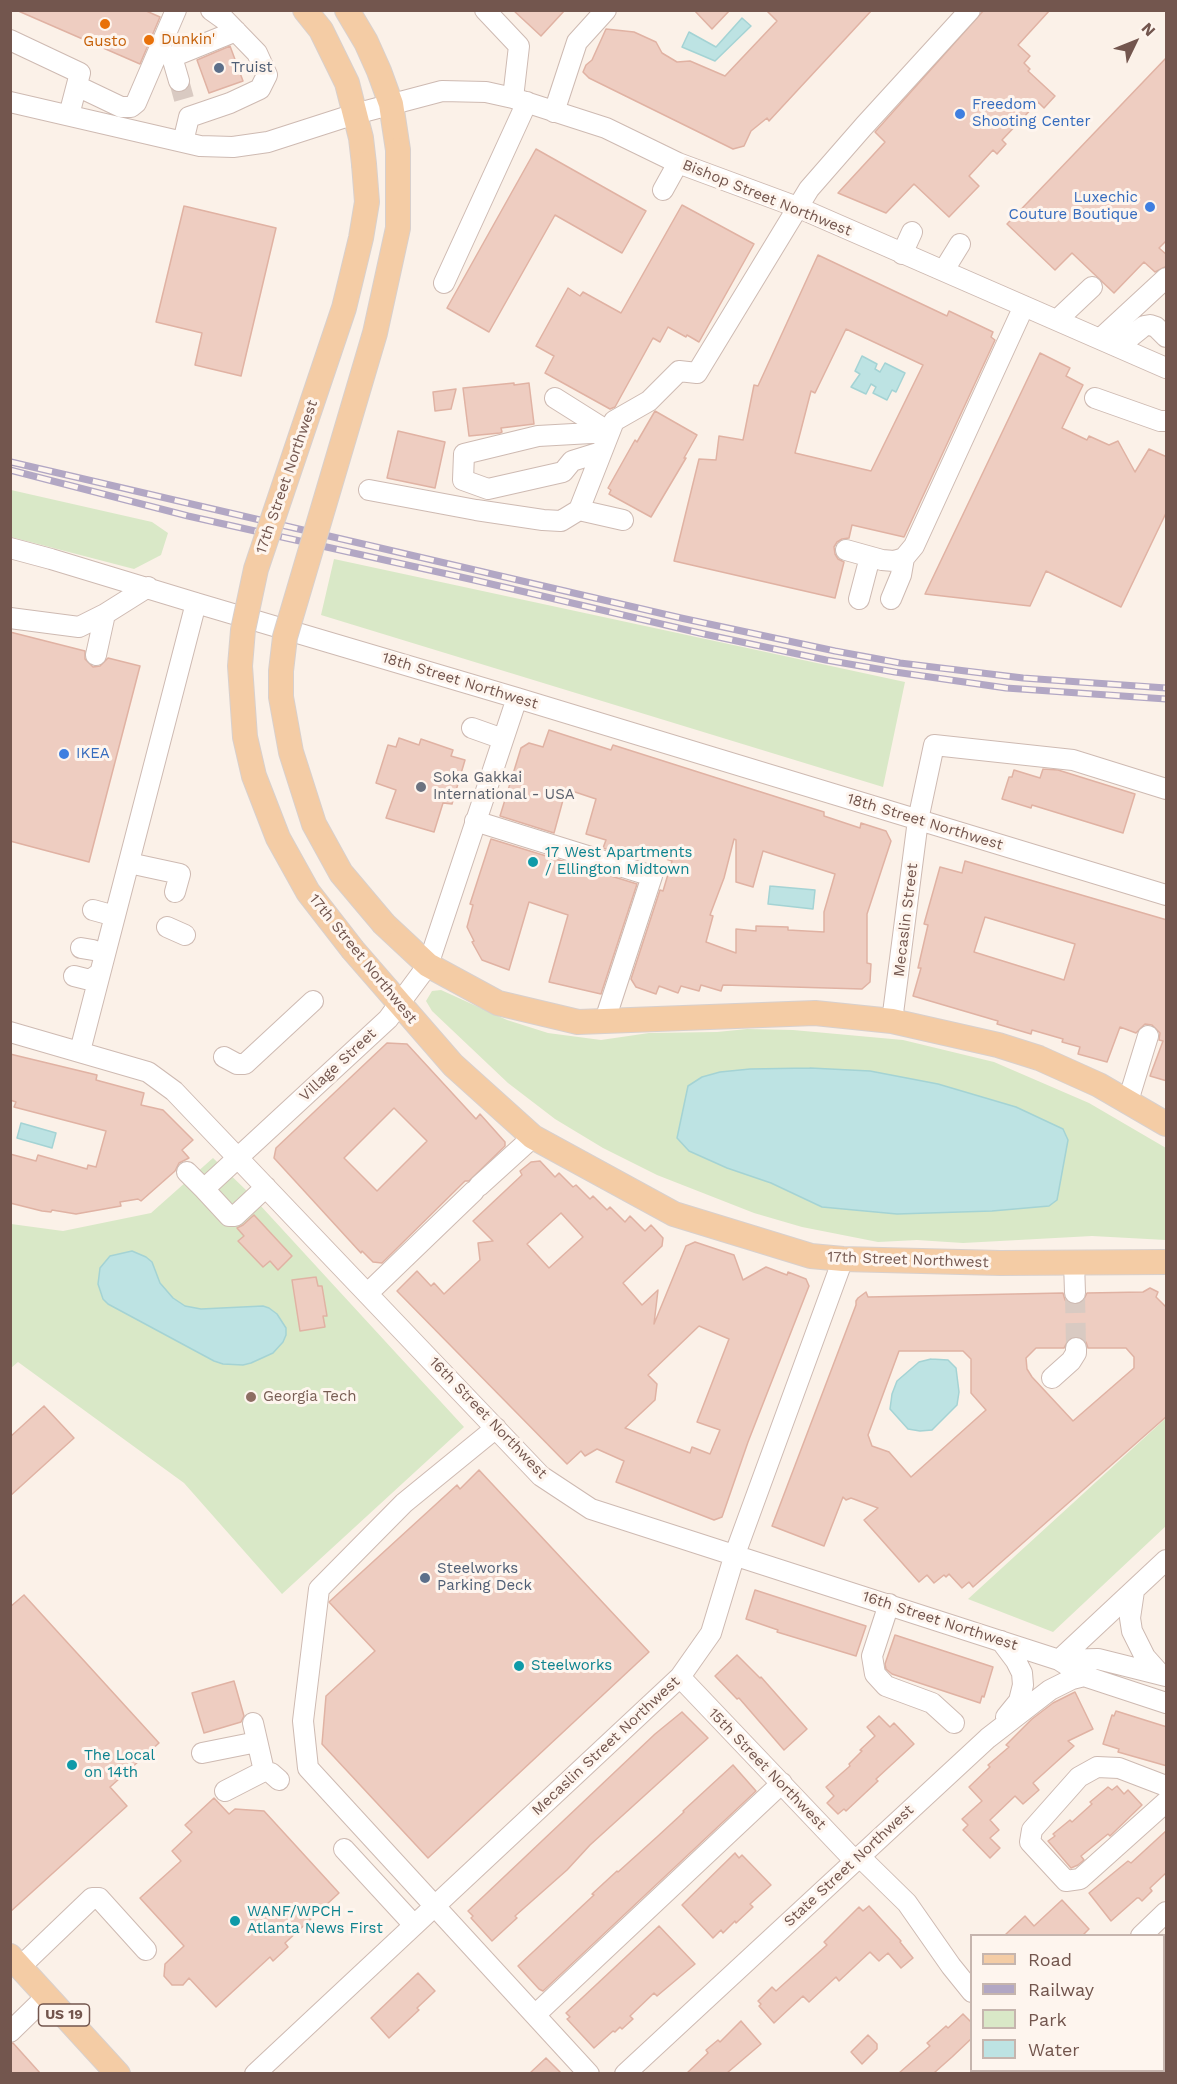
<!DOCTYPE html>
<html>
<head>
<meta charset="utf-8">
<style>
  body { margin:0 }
  #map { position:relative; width:1177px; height:2084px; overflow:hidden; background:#fbf1e8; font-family:"Work Sans",sans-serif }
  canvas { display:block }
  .frame { position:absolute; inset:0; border:12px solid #73564e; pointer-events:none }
  .legend { position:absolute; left:970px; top:1934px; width:195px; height:138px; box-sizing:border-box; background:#fef5ee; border:2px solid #c6b5ae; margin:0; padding:8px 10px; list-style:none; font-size:18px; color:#73564e }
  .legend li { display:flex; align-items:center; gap:12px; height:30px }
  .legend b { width:30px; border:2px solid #c6b5ae }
  .north { position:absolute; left:1105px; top:12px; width:60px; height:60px; -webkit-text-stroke:4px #fef5ee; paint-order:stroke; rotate:47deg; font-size:16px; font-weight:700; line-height:24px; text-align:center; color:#73564e }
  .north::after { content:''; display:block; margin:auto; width:21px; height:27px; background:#73564e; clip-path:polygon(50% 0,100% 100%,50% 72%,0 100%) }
</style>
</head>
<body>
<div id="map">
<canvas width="1177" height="2084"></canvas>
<div class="frame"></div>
<ul class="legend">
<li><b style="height:8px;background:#f4cca5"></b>Road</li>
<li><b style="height:8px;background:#b2a7c4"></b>Railway</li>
<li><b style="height:16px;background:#d9e8c7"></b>Park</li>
<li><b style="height:16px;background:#bde3e3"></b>Water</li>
</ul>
<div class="north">N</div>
</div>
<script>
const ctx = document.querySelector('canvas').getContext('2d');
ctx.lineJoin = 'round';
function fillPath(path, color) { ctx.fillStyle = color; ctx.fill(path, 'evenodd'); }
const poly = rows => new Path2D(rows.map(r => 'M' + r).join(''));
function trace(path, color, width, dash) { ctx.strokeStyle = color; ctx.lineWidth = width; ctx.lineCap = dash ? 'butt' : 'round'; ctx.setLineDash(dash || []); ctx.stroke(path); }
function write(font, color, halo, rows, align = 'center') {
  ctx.font = font + ' "Work Sans",sans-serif'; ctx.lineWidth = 6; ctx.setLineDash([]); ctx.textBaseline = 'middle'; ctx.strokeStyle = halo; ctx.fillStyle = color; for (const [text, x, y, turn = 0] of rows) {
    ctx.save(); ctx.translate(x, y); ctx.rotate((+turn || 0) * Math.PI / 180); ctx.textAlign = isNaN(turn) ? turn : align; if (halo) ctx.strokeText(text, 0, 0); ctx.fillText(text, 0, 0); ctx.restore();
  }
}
fillPath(poly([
  [11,490,152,522,168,533,161,555,134,569,11,537],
  [334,559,905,682,883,787,321,615],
  [441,990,507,1020,548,1033,601,1040,649,1033,717,1032,747,1029,793,1030,903,1040,994,1062,1089,1103,1166,1148,1166,1240,1092,1236,963,1243,917,1240,878,1242,802,1227,754,1213,657,1175,603,1148,555,1119,508,1083,432,1011,426,1001,432,991],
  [213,1158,248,1192,464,1427,282,1594,184,1483,18,1362,11,1368,11,1224,63,1231,151,1213],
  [1166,1418,1166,1526,1053,1632,968,1599]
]), '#d9e8c7');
const water = poly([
  [742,18,751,26,715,61,682,47,689,32,716,47,742,18],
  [862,356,877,364,875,369,880,372,885,363,905,373,896,392,892,390,887,400,873,393,876,387,871,384,866,394,851,387,860,374,855,371,862,356],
  [770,886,815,890,813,909,768,904,770,886],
  [810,1068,870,1071,938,1084,1016,1107,1063,1129,1068,1140,1057,1200,1049,1206,992,1211,897,1214,822,1207,771,1183,727,1168,689,1151,677,1138,688,1086,702,1077,720,1072,750,1069,810,1068],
  [21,1123,56,1133,52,1148,17,1138,21,1123],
  [132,1251,146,1257,152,1262,160,1283,173,1298,185,1306,201,1309,263,1306,269,1308,277,1314,286,1328,286,1335,283,1342,273,1353,251,1363,243,1365,223,1364,214,1361,108,1304,103,1299,98,1284,100,1268,110,1256,132,1251],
  [931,1359,948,1360,956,1368,959,1392,957,1405,932,1430,920,1431,908,1429,890,1409,892,1394,897,1381,919,1362,931,1359]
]);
fillPath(water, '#bde3e3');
trace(water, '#a4d3d4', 1.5);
const building = poly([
  [16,10,144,10,160,17,140,64,16,10],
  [513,10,565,10,541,36,513,10],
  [694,10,730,10,712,29,694,10],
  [766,10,872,10,769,121,767,118,751,131,744,146,733,149,589,78,583,72,586,65,592,60,606,29,634,32,656,42,662,53,677,62,690,61,725,76,777,21,766,10],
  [984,10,1050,10,1018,45,1030,56,1024,63,1030,69,1028,71,1055,96,1044,108,1038,102,1002,140,1006,144,997,154,993,150,969,176,979,186,949,217,914,184,886,213,838,193,885,142,875,132,984,10],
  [230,46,243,81,209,93,197,60,230,46],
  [1167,57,1167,240,1159,248,1167,255,1167,266,1155,272,1144,262,1114,293,1072,253,1055,270,1007,224,1167,57],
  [536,149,646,211,622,253,555,215,489,332,447,308,536,149],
  [682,205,754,244,699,342,687,335,686,337,668,327,660,342,653,338,615,407,610,409,545,373,554,356,536,346,568,288,580,296,583,292,621,313,682,205],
  [184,206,276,228,241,376,195,365,202,333,156,322,184,206],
  [818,255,947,316,949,311,993,332,991,337,995,340,904,537,852,525,849,538,842,539,837,542,834,547,835,554,838,559,844,562,835,598,674,561,699,459,716,460,719,436,743,440,754,385,758,386,818,255],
  [846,329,923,365,871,471,795,453,811,391,815,393,846,329],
  [1040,353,1070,368,1066,376,1083,385,1062,428,1087,440,1089,436,1109,445,1118,441,1135,472,1149,449,1167,457,1167,511,1121,607,1046,571,1030,606,925,594,1040,353],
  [514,383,514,385,529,383,534,424,501,428,502,432,500,433,469,436,463,388,514,383],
  [456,389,451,409,435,411,433,392,456,389],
  [655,411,697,435,684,458,686,458,651,517,609,494,611,490,608,488,635,440,637,442,655,411],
  [398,431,445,442,435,488,387,478,398,431],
  [10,632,85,651,85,659,93,667,100,666,108,658,140,666,89,862,10,841,10,632],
  [549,730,611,750,613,745,824,812,824,816,860,828,861,823,886,831,891,841,867,914,867,963,871,964,870,982,862,989,723,985,721,991,701,985,699,991,681,986,678,993,659,986,656,994,636,987,631,979,660,890,663,891,672,861,633,848,629,856,603,848,606,840,586,834,596,799,566,789,554,833,500,816,521,748,529,743,543,747,549,730],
  [734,839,736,840,736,882,753,887,763,851,835,874,824,912,824,932,788,930,788,927,756,926,756,931,736,929,736,953,706,942,713,916,710,915,724,878,734,839],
  [399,738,419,745,421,739,453,750,451,756,465,760,452,804,443,803,434,832,386,818,396,790,376,783,388,745,396,747,399,738],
  [1043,769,1058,770,1135,794,1123,833,1032,805,1031,808,1002,799,1009,777,1012,777,1014,770,1040,778,1043,769],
  [491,839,637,884,601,994,549,982,568,915,529,902,509,970,482,960,472,942,474,941,467,927,473,905,470,904,491,839],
  [965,861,1167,920,1167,1081,1150,1076,1163,1041,1159,1040,1160,1033,1152,1025,1145,1024,1136,1033,1120,1027,1107,1062,1078,1054,1080,1047,1062,1042,1063,1039,1032,1030,1031,1034,997,1024,998,1021,913,996,921,968,918,968,928,925,924,924,940,867,962,873,965,861],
  [985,917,1075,944,1064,980,974,952,985,917],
  [387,1043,407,1044,476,1119,480,1114,505,1142,505,1146,469,1181,465,1181,382,1263,373,1262,362,1251,361,1253,274,1158,276,1148,387,1043],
  [394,1108,427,1141,377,1191,344,1158,394,1108],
  [10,1054,97,1075,96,1080,144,1093,141,1105,163,1110,193,1140,182,1150,189,1158,179,1163,175,1171,141,1201,138,1199,120,1202,121,1206,76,1214,52,1210,51,1212,42,1211,10,1203,10,1154,36,1161,38,1155,87,1169,88,1165,96,1167,106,1131,14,1107,16,1102,10,1100,10,1054],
  [540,1161,555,1177,559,1173,573,1187,576,1185,590,1199,593,1196,607,1210,610,1207,625,1222,630,1216,645,1231,651,1225,663,1238,662,1246,623,1283,642,1305,658,1290,654,1324,686,1246,695,1242,734,1255,743,1280,766,1267,787,1275,788,1272,806,1279,809,1286,748,1442,722,1517,714,1520,616,1482,624,1461,597,1449,585,1456,581,1451,567,1464,397,1291,417,1271,431,1286,434,1283,444,1294,480,1260,478,1243,493,1241,473,1221,522,1175,520,1171,531,1162,540,1161],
  [561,1213,583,1237,549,1268,527,1244,561,1213],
  [699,1326,729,1339,697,1422,720,1430,710,1454,692,1447,690,1453,625,1428,655,1400,657,1384,648,1375,699,1326],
  [254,1215,292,1256,278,1270,270,1261,263,1267,238,1241,244,1236,237,1228,243,1225,254,1215],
  [316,1277,318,1286,322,1286,327,1316,323,1316,325,1327,300,1331,292,1280,316,1277],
  [1150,1288,1158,1292,1156,1297,1167,1308,1167,1416,973,1587,969,1582,962,1588,949,1574,946,1577,944,1575,934,1583,927,1575,919,1582,864,1520,878,1508,851,1498,846,1500,843,1497,824,1546,772,1526,856,1305,856,1301,858,1298,866,1292,868,1297,1063,1293,1065,1300,1075,1305,1082,1303,1087,1293,1143,1292,1150,1288],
  [1077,1336,1086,1342,1088,1348,1126,1348,1134,1357,1134,1368,1073,1421,1032,1377,1027,1369,1026,1358,1036,1348,1064,1348,1070,1338,1077,1336],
  [899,1351,963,1351,971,1359,971,1393,986,1410,911,1477,889,1452,872,1446,868,1435,899,1351],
  [44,1406,74,1438,10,1496,10,1437,44,1406],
  [479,1470,649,1652,428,1858,322,1744,326,1696,375,1651,329,1602,457,1485,460,1489,479,1470],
  [755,1590,866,1626,856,1656,777,1632,778,1630,746,1619,755,1590],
  [24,1595,159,1743,110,1787,127,1806,10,1912,10,1607,24,1595],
  [895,1635,993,1667,984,1697,982,1696,980,1703,892,1674,886,1669,885,1664,895,1635],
  [737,1655,760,1678,761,1677,807,1729,784,1750,739,1698,737,1699,715,1676,737,1655],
  [234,1681,244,1716,241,1722,204,1733,192,1693,234,1681],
  [1075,1692,1093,1729,1068,1741,1074,1746,1033,1783,1039,1790,1023,1804,1015,1796,990,1820,999,1830,990,1838,1000,1848,990,1858,963,1830,968,1825,962,1819,982,1801,969,1787,990,1767,988,1765,1009,1747,1006,1745,1032,1719,1053,1703,1075,1692],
  [1116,1711,1167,1727,1167,1766,1118,1752,1119,1749,1103,1744,1112,1715,1114,1716,1116,1711],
  [682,1712,708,1738,590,1845,567,1870,515,1916,517,1918,492,1941,471,1918,473,1916,468,1911,655,1734,682,1712],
  [879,1716,890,1727,894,1723,914,1744,876,1779,878,1781,846,1811,844,1809,838,1814,827,1803,834,1796,826,1787,850,1766,849,1764,862,1751,860,1750,875,1736,867,1727,879,1716],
  [733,1765,756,1791,543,1991,539,1989,518,1966,594,1895,592,1894,617,1871,618,1872,658,1836,684,1812,683,1811,733,1765],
  [1117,1786,1124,1794,1128,1790,1142,1805,1110,1836,1108,1834,1081,1856,1084,1860,1078,1865,1071,1868,1048,1841,1055,1836,1053,1834,1070,1820,1072,1822,1092,1804,1090,1802,1108,1787,1112,1790,1117,1786],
  [214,1798,229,1814,235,1809,264,1811,339,1893,285,1943,288,1947,273,1961,270,1957,216,2007,189,1978,183,1985,172,1985,164,1976,165,1964,184,1946,140,1898,181,1861,172,1851,192,1832,185,1825,214,1798],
  [1167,1830,1167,1872,1150,1888,1152,1891,1142,1901,1139,1898,1137,1898,1111,1921,1089,1893,1128,1861,1131,1863,1167,1830],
  [735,1853,739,1858,742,1855,771,1885,750,1904,753,1907,736,1923,735,1921,723,1933,721,1930,713,1938,682,1905,735,1853],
  [1062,1900,1089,1929,1083,1935,1005,1935,1025,1916,1034,1926,1062,1900],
  [869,1906,901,1941,900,1942,913,1958,901,1968,888,1953,879,1961,870,1952,839,1981,836,1977,809,2002,803,1996,774,2023,759,2006,761,2004,758,2001,772,1987,776,1991,807,1963,827,1945,824,1942,859,1907,863,1911,869,1906],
  [659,1926,695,1964,657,1996,654,1993,630,2016,633,2019,622,2029,620,2027,615,2032,613,2031,594,2048,567,2019,570,2017,566,2013,659,1926],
  [418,1973,435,1991,417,2008,419,2010,389,2038,371,2018,418,1973],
  [963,2014,972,2023,972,2038,952,2057,934,2073,899,2073,930,2046,927,2043,946,2026,948,2028,963,2014],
  [741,2021,761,2044,727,2073,687,2073,708,2053,706,2050,718,2040,720,2042,741,2021],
  [868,2035,877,2044,877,2049,862,2064,851,2052,868,2035],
  [13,2043,40,2073,10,2073,10,2044,13,2043],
  [546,2058,561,2073,530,2073,546,2058]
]);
fillPath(building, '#eecdc1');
trace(building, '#e0b2a3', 1.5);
trace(poly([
  [179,81,184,99],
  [1075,1293,1076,1348]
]), '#d9cac2', 20, [20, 10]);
const minor = poly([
  [485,10,519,46,513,98],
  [10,40,80,73,69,115],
  [179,81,172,57,236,31],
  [77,86,121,107,131,107,136,103,176,10],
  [10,102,200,146,233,147,268,142,355,114,442,91,486,92,513,98,606,128,678,163,797,207,1166,368],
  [554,112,577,42,606,10],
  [183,142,189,117,230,103,260,89,267,75,257,53,225,20,211,10],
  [663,190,678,163],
  [902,254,912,232],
  [944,270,960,244],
  [444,283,527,102],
  [1057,320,1092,287],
  [1100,339,1166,278],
  [1118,347,1144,326,1150,325,1156,327,1166,337],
  [555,398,609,432],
  [1095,398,1160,421,1166,421],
  [601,452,572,461,563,472,488,489,463,480,464,454,538,436,609,432],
  [369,490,476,510,543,520,561,521,579,510],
  [623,520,579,510,614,421,649,401,679,371,697,373,809,189,864,126,970,10],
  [10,548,51,559,196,603],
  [846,550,882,560,894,561,904,558,914,546,1024,306],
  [859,599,870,557],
  [891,599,901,575,904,558],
  [10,618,79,627,105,614,148,587],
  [96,655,105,614],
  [472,728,503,739],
  [475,821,652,876,605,1020],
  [129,863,180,874,175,892],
  [93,910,115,916],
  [167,927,185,935],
  [81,948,93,950],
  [74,976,90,980,100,973],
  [892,1021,918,820,934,745,1073,760,1166,789],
  [10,1032,148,1072,174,1091,541,1476,591,1509,1059,1660,1084,1676,1166,1703],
  [80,1051,196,603,517,698,1166,895],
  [224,1057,237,1064,245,1064,313,1001],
  [1128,1101,1148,1036],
  [187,1172,204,1189,388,1019,428,965,517,698],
  [479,1186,533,1137],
  [204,1189,229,1216,235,1216,266,1187],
  [1074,1262,1075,1293],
  [368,1293,474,1191],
  [1052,1378,1071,1361,1076,1353,1076,1348],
  [496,1428,404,1503,319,1589,303,1721,308,1768,589,2074],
  [1134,1591,1130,1618,1132,1631,1145,1657,1161,1675],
  [889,1604,872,1656,875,1674,886,1686,932,1703,954,1723],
  [1001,1641,1016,1661,1022,1673,1023,1685,1019,1701,1006,1717],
  [1059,1660,1166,1560],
  [1059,1660,1098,1659,1166,1676],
  [680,1677,854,1860],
  [253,1723,264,1771],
  [202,1753,257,1742],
  [1166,1786,1119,1768,1097,1767,1079,1777,1032,1830,1030,1842,1066,1881,1080,1879,1166,1802],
  [225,1791,264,1771,271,1773,279,1780],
  [344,1849,414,1925],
  [859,1856,907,1903,951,1966,972,1992],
  [1141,1936,1166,1912],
  [20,1967,92,1898,99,1898,146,1950],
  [535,2015,782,1783],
  [10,2032,47,1996],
  [255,2074,680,1677,711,1633,735,1554,843,1259],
  [625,2074,988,1738,1050,1690,1072,1679,1084,1676],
  [987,2074,991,2070]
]);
const major = poly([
  [305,10,321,30,347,83,361,138,364,164],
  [347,10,366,42,379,71,391,104,398,150],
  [384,924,428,965,498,1003,578,1022,815,1013,892,1021,998,1045,1039,1058,1099,1085,1166,1124],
  [353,950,453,1065,533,1137,674,1214,811,1256,843,1259,1000,1263,1166,1262],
  [10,1956,118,2074]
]);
trace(minor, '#cebab2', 22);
trace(major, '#d8d0cd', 26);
trace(minor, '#fff', 20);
trace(major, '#f4cca5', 24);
const rail = poly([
  [11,462,681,618,835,651,900,663,1023,678,1166,688],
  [10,470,188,516,474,580,704,634,826,660,895,672,1006,688,1166,699]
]);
trace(rail, '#b2a7c4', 7);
trace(rail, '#fef5ee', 4.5, [14]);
const majorBridge = poly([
  [384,924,341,873,314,824,291,752,281,697,281,671,285,637,375,333,398,228,398,150],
  [353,950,308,892,278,838,254,776,245,737,240,666,243,630,256,569,344,308,361,238,367,202,364,164]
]);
trace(majorBridge, '#d8d0cd', 26, []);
trace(majorBridge, '#f4cca5', 24);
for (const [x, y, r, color] of [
  [105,24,6,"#e8710a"],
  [149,40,6,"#e8710a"],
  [219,68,6,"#5c6f8a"],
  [960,114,6,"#3f7fe0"],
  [1150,207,6,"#3f7fe0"],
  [64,754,6,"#3f7fe0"],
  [421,787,6,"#6b7280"],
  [533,862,6,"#0f9aa8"],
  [251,1397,6,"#8d6e63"],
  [425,1578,6,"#5c6f8a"],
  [519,1666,6,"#0f9aa8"],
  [72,1765,6,"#0f9aa8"],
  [235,1921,6,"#0f9aa8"]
]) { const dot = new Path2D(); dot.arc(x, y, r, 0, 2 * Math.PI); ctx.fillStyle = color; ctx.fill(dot); trace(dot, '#fef5ee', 2); }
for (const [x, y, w] of [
  [64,2015,51]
]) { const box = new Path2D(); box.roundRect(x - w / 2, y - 11, w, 22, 4.5); ctx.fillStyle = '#fef5ee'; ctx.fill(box); trace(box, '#73564e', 1.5); }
write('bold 14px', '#73564e', null, [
  ["US 19",64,2015]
]);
write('15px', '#c56008', '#fef5ee', [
  ["Dunkin'",161,40],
  ["Gusto",105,42,"center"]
], 'left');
write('15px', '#4e5e75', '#fef5ee', [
  ["Truist",231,68],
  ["Steelworks",437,1569],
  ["Parking Deck",437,1586]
], 'left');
write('15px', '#366cbe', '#fef5ee', [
  ["Freedom",972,105],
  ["Shooting Center",972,122],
  ["Luxechic",1138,198,"right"],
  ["Couture Boutique",1138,215,"right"],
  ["IKEA",76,754]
], 'left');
write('15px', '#73564e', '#fef5ee', [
  ["Bishop Street Northwest",767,198,22],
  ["17th Street Northwest",287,477,-71],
  ["18th Street Northwest",460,681,17],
  ["18th Street Northwest",925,822,17],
  ["Mecaslin Street",906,920,-83],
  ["17th Street Northwest",363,959,51],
  ["Village Street",338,1065,-43],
  ["17th Street Northwest",908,1260,2],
  ["16th Street Northwest",488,1418,46],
  ["16th Street Northwest",940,1621,18],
  ["Mecaslin Street Northwest",606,1746,-43],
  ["15th Street Northwest",767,1769,46],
  ["State Street Northwest",849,1866,-43]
]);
write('15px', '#5b616d', '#fef5ee', [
  ["Soka Gakkai",433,778],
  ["International - USA",433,795]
], 'left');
write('15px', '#0d838f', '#fef5ee', [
  ["17 West Apartments",545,853],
  ["/ Ellington Midtown",545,870],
  ["Steelworks",531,1666],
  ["The Local",84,1756],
  ["on 14th",84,1773],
  ["WANF/WPCH -",247,1912],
  ["Atlanta News First",247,1929]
], 'left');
write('15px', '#785e54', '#fef5ee', [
  ["Georgia Tech",263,1397]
], 'left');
</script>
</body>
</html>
